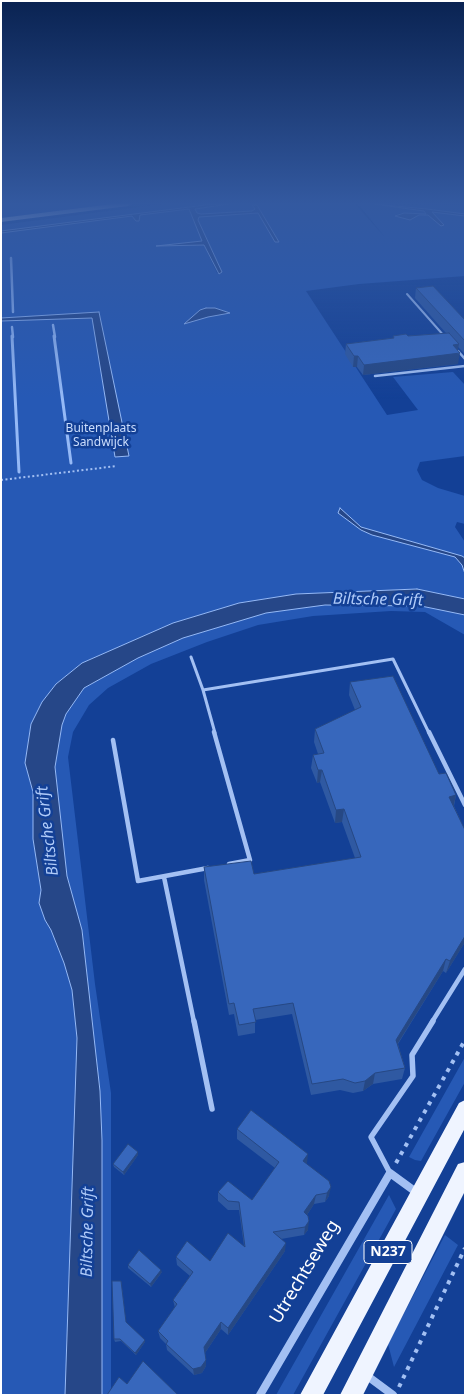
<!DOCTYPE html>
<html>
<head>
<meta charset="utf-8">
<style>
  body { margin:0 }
  #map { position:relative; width:466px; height:1396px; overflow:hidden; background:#134096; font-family:"Noto Sans",sans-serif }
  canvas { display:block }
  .frame { position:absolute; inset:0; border:2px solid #fff; pointer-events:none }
</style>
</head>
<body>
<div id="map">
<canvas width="466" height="1396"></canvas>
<div class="frame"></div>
</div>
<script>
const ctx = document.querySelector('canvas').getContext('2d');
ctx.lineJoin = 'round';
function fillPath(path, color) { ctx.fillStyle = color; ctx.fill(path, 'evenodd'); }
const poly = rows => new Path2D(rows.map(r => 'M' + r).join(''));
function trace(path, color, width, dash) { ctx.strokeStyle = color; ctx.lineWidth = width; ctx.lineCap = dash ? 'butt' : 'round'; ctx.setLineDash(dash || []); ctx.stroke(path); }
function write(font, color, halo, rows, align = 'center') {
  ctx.font = font + ' "Noto Sans",sans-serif'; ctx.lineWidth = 5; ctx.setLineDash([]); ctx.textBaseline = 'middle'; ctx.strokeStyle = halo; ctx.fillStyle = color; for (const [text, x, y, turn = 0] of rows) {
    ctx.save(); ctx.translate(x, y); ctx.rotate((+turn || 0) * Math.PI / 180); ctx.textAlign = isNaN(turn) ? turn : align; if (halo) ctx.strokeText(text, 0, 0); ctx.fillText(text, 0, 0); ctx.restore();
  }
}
fillPath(poly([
  [1,204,111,204,1,218],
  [162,204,213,204,115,217,133,216,139,221,140,215,190,209,202,241,156,246,204,245,217,273,220,274,222,272,198,220,199,217,258,213,275,242,279,242,258,206,252,205,255,209,253,211,201,214,196,213,196,208,229,204,355,204,384,236,358,204,374,204,423,210,426,214,400,213,395,216,428,215,441,226,444,225,432,212,465,216,465,276,359,284,306,291,387,415,418,410,393,377,453,372,465,385,465,456,420,462,417,470,422,480,438,488,465,496,465,524,457,522,455,527,465,542,465,599,417,589,296,594,239,603,173,623,82,663,56,684,42,702,31,724,25,763,33,792,33,839,41,890,39,903,45,920,51,930,64,963,72,990,77,1038,65,1395,1,1395,1,225],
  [389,204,465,205,465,214],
  [325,605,421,606,447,610,465,615,465,635,425,612,391,611,313,616,258,625,207,642,151,664,108,688,89,705,73,732,68,757,95,984,111,1093,111,1395,102,1395,100,1091,82,930,67,876,60,824,55,767,62,725,66,714,84,688,138,658,183,638,226,625,266,613],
  [465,1057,465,1082,421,1161,415,1160,409,1157],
  [389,1195,396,1209,293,1395,276,1395],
  [445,1235,458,1245,394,1367,388,1344]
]), '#2659b5');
const water = poly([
  [213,204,229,204,195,209,197,213,201,214,252,211,255,209,252,205,257,205,279,242,275,242,258,213,199,217,198,220,222,272,219,274,204,245,156,246,202,241,189,209,140,215,139,221,136,221,132,216,1,233,1,231,213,204],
  [374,204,427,209,465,214,465,216,432,212,444,225,441,226,428,215,419,215,410,220,395,216,404,213,426,214,424,211,374,204],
  [206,308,215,308,230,313,208,317,184,324,200,310,206,308],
  [99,312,129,456,115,457,92,318,1,321,1,318,99,312],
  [340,508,361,527,462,556,465,558,465,574,462,565,455,557,372,535,361,530,338,513,340,508],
  [417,589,465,599,465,615,421,606,325,605,266,613,183,638,138,658,84,688,66,714,62,725,55,767,67,876,82,930,100,1091,102,1140,102,1395,65,1395,77,1038,72,990,64,963,51,930,45,920,39,903,41,890,33,839,33,792,25,763,31,724,42,702,56,684,82,663,173,623,239,603,296,594,417,589]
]);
fillPath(water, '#264788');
trace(water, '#95b9f6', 1);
trace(poly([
  [11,258,13,312],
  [53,325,55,337],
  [12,327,13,337]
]), '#95b9f6', 2.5);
trace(poly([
  [12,336,19,472],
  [54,336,71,463]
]), '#95b9f6', 3);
trace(poly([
  [1,480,117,466]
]), '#a3c0f3', 2, [2, 2.5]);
trace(poly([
  [396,1163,465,1040],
  [399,1387,465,1248]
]), '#a3c0f3', 4, [4, 5.5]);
trace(poly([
  [407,294,445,337]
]), '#a3c0f3', 2);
trace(poly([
  [458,351,465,359],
  [375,376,465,366]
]), '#a3c0f3', 2.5);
trace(poly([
  [191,657,203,690,215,733],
  [203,690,393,659,429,733]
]), '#a3c0f3', 3);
trace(poly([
  [214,732,250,860,229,864],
  [429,732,465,805],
  [113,740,138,881,208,868],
  [164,877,194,1022],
  [432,1022,465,969]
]), '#a3c0f3', 4.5);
trace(poly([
  [194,1021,212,1109],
  [390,1173,371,1137,413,1076,412,1055,433,1021]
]), '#a3c0f3', 5.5);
trace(poly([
  [366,1375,393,1395],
  [260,1395,390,1173,416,1192]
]), '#a3c0f3', 8);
fillPath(poly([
  [465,1100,465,1128,323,1395,300,1395,459,1103,465,1100],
  [465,1162,465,1191,363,1395,340,1395,458,1164,465,1162]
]), '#eff4ff');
fillPath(poly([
  [112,204,132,204,128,206,1,222,1,218,112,204]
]), '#fff');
fillPath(poly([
  [416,288,465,320,465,354,458,347,458,364,363,375,357,367,353,367,345,354,346,344,393,338,393,336,408,336,446,333,415,298],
  [350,682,439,774,456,795,454,806,465,830,465,942,446,973,443,971,398,1044,405,1068,402,1079,373,1084,363,1091,353,1093,340,1090,311,1095,292,1014,255,1020,255,1033,238,1036,234,1014,229,1015,204,880,204,867,254,874,355,858,342,822,335,823,320,782,317,783,311,768,313,755,318,754,314,742,315,729,355,710,349,695],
  [237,1129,306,1163,329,1196,325,1202,314,1204,307,1215,308,1230,304,1235,281,1239,285,1251,228,1335,221,1329,205,1353,206,1366,202,1373,194,1375,167,1350,166,1344,160,1338,158,1331,175,1308,173,1300,190,1276,177,1265,176,1257,210,1261,244,1246,239,1210,228,1210,218,1201,218,1192,252,1200,275,1168,237,1139],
  [138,1152,138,1155,124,1175,114,1167,113,1164],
  [128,1265,162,1272,151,1287,128,1268],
  [121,1281,126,1323,145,1340,145,1342,136,1355,121,1341,115,1342,114,1339]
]), '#2f59a2');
fillPath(poly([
  [459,344,457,354,460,353,458,364,363,375,364,365,453,345],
  [354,356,358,356,357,367,353,367],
  [318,770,322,770,320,782,317,783],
  [456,795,453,808,449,797],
  [344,809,342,822,335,823,336,810],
  [465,936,465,942,446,973,450,961],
  [446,959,443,971,393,1051,396,1040],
  [375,1073,373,1084,363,1091,365,1081],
  [138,1152,138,1155,124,1175,123,1172],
  [308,1154,307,1163,302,1170,303,1161],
  [331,1187,329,1196,325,1202,327,1193],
  [316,1195,314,1204,303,1221,304,1212],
  [309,1221,308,1230,304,1235,305,1227],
  [286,1243,285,1251,228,1335,228,1328],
  [161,1270,162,1272,151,1287,150,1284],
  [221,1322,221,1329,205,1353,204,1347],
  [145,1340,145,1342,136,1355,135,1353],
  [206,1360,206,1366,202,1373,194,1375,193,1369]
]), '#264884');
const building = poly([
  [433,286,465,320,465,341,416,288,433,286],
  [449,333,459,344,453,345,460,353,364,365,358,356,354,356,346,344,394,338,393,336,406,334,408,336,449,333],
  [393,676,439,774,446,773,456,795,449,797,465,830,465,936,450,961,446,959,396,1040,405,1068,375,1073,365,1081,355,1083,343,1079,312,1084,293,1003,253,1009,256,1022,239,1025,234,1003,229,1004,204,867,251,861,254,874,361,857,344,809,336,810,322,770,318,770,313,755,324,753,315,729,361,707,350,682,393,676],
  [251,1110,308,1154,303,1161,329,1181,331,1187,327,1193,316,1195,304,1212,308,1216,309,1221,305,1227,273,1232,286,1243,228,1328,221,1322,204,1347,206,1360,201,1367,193,1369,166,1344,168,1341,158,1331,177,1304,173,1300,193,1272,176,1257,187,1241,210,1261,228,1233,245,1247,239,1202,228,1201,218,1192,228,1181,252,1200,279,1162,237,1129,251,1110],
  [128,1144,138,1152,123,1172,113,1164,128,1144],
  [139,1250,161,1270,150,1284,128,1265,139,1250],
  [112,1281,121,1281,126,1322,145,1340,135,1353,120,1339,114,1339,112,1281],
  [143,1361,178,1395,107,1395,119,1377,127,1384,143,1361]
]);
fillPath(building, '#3767bc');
trace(building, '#264884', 1);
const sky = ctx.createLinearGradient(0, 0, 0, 399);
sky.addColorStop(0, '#0a2352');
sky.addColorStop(0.51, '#3359a0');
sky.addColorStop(1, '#3359a000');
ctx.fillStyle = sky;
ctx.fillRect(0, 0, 466, 399);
write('12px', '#cbddfd', '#134096', [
  ["Buitenplaats",101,429],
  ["Sandwijck",101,443]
]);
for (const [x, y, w] of [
  [388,1252,48]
]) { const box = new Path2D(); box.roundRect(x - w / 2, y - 11.5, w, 23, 4); ctx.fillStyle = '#134096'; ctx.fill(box); trace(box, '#fff', 1); }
write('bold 14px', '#fff', null, [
  ["N237",388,1252]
]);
write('italic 16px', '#b0cbf9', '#134096', [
  ["Biltsche Grift",378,600,1],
  ["Biltsche Grift",48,831,-97],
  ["Biltsche Grift",88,1232,-89]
]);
write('18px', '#fff', '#134096', [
  ["Utrechtseweg",305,1272,-59]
]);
</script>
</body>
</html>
